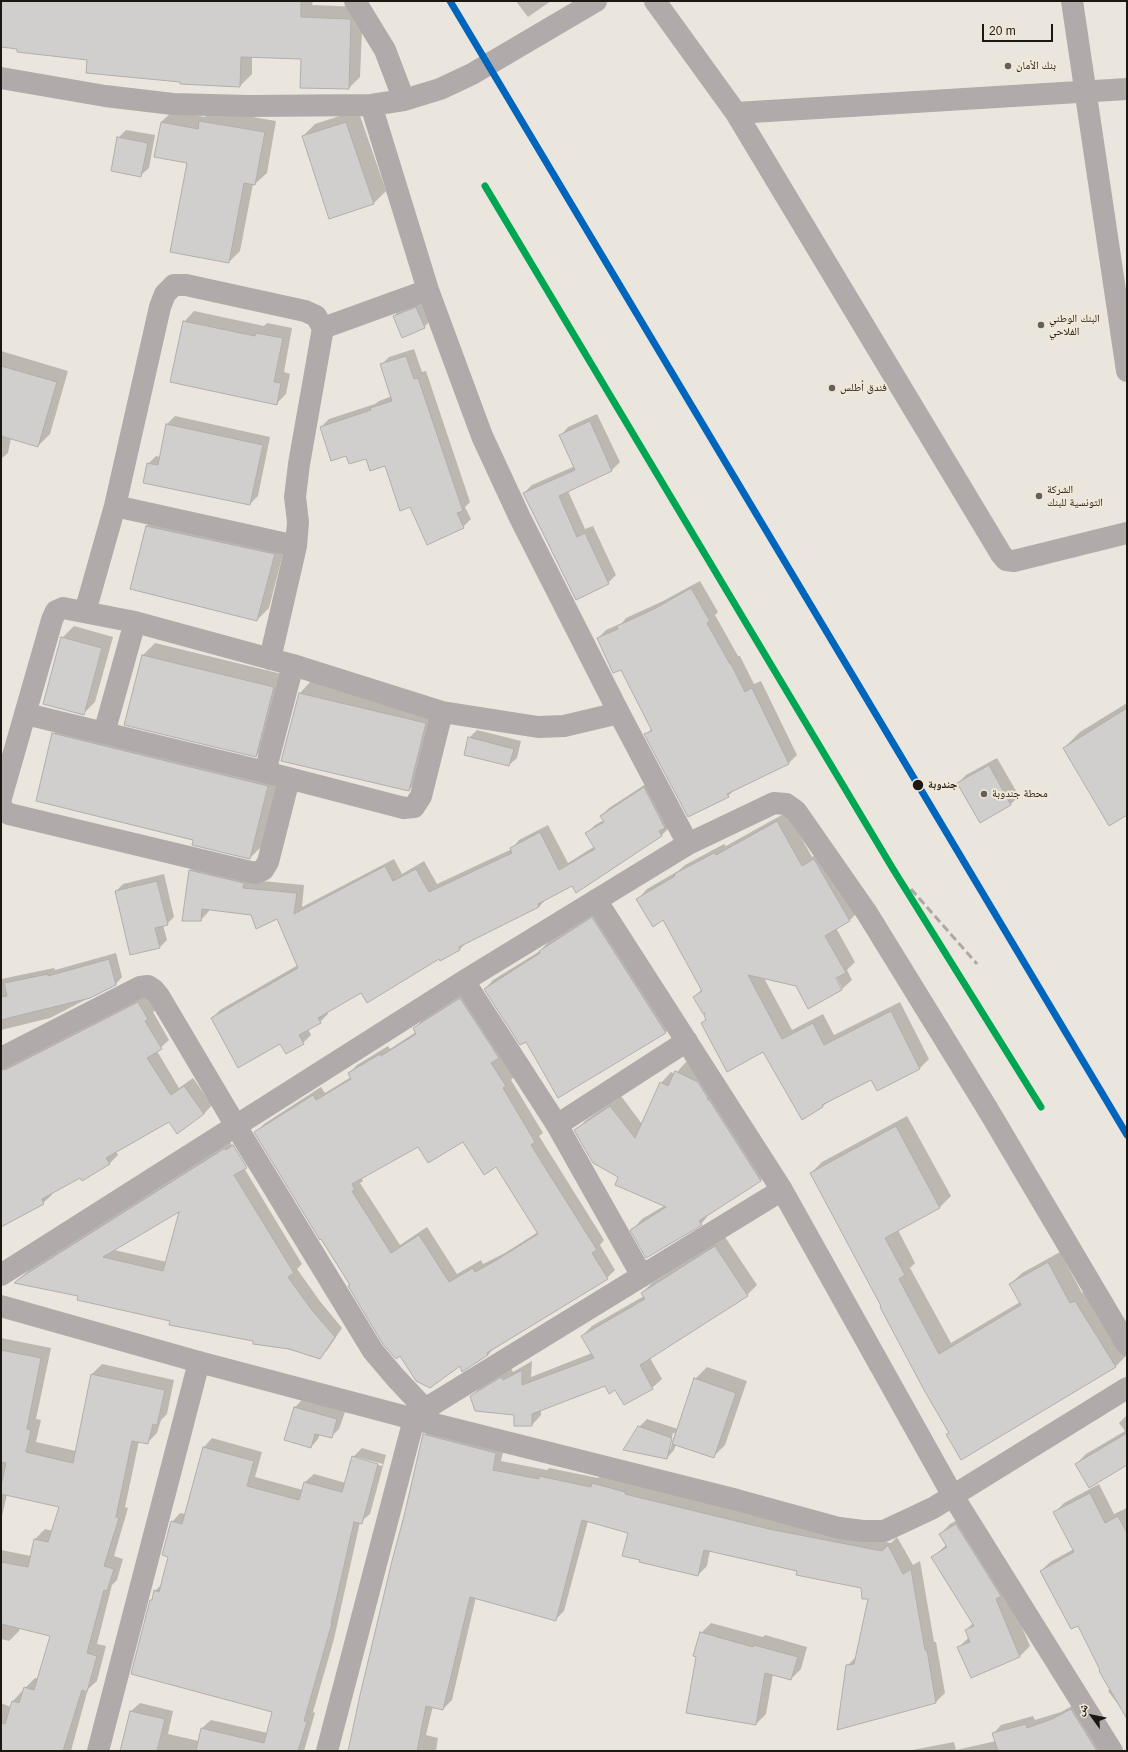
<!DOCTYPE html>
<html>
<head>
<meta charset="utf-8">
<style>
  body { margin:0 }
  #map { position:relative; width:1128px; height:1752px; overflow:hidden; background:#ebe6dd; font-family:Arial,"Noto Naskh Arabic",sans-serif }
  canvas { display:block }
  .frame { position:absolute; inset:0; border:2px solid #1b1812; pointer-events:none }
  .north { position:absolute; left:1072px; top:1696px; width:40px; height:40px; -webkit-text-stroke:3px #f1e8d7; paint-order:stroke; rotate:303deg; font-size:11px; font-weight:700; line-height:16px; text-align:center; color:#1b1812 }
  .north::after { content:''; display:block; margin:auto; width:14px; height:18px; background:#1b1812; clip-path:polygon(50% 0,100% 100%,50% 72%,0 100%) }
  .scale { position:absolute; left:982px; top:24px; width:71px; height:18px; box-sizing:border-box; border:2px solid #1b1812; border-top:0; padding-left:5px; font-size:12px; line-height:14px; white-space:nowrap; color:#1b1812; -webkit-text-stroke:3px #f1e8d7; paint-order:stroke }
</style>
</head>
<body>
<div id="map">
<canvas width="1128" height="1752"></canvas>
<div class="frame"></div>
<div class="north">ش</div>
<div class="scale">20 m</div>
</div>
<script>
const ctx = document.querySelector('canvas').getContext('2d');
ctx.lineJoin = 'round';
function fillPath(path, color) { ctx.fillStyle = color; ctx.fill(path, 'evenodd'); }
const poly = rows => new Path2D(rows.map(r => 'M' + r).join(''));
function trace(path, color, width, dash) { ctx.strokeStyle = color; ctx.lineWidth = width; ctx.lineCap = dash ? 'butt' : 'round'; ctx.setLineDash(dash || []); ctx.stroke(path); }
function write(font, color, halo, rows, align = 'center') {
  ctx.font = font + ' Arial,"Noto Naskh Arabic",sans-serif'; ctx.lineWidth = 4; ctx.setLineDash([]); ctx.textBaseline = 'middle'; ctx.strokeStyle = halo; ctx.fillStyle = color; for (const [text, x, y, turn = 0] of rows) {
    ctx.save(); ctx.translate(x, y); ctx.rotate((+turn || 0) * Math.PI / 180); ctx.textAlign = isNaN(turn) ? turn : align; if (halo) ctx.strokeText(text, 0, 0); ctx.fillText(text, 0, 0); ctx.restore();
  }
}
fillPath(poly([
  [1,1,313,1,312,5,363,7,360,77,349,88,302,58,252,56,252,74,240,86,88,59,1,46],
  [516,1,551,1,528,17],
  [211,110,276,121,267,173,255,184,253,184,240,251,229,262,188,162,161,122,173,111,205,117],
  [358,110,386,191,374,203,329,217,303,136,315,124],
  [126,130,155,135,149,168,141,175,118,138],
  [424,300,432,319,424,327,394,316,402,308],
  [194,311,264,326,267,323,292,328,284,372,290,374,286,394,276,404,184,322],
  [414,349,422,372,426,371,470,502,465,507,471,519,463,527,411,506,386,465,366,458,347,455,321,427,329,419,375,404,379,401,392,396,381,365,389,357],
  [1,351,68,371,50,434,38,446,11,438,8,453,1,459],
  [597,414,620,462,612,470,568,491,585,529,593,526,616,575,608,583,576,599,524,493,532,485,575,466,561,435,568,427],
  [175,416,270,437,258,496,250,504,148,464,156,456,161,457,167,424],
  [158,514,286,542,269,608,257,620,131,588,146,526],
  [700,581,718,612,715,615,738,656,740,656,754,684,761,681,797,755,789,763,735,789,728,796,646,735,652,728,622,668,598,638,606,630,622,623,626,618,663,601],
  [74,626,113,637,95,702,83,714,62,638],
  [155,643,286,675,268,744,256,756,143,655],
  [311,681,438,711,421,778,409,790,300,693],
  [1127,703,1127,814,1064,748,1080,732],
  [65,722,279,774,262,846,250,858,194,839,53,734],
  [477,730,521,741,517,758,509,765,469,738],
  [997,758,1019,796,1011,804,980,822,958,783,966,775],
  [652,780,670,827,662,835,547,898,539,907,466,943,460,949,441,959,440,957,361,991,327,1011,328,1014,320,1022,308,1029,311,1035,303,1043,212,1018,220,1010,298,965,277,918,209,909,209,911,201,920,190,870,198,862,251,880,304,885,302,907,394,859,402,874,424,861,437,884,512,849,519,840,548,825,568,863,595,846,587,833,595,825,604,820,601,816,609,808],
  [787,812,812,857,824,850,859,911,849,921,836,928,855,962,847,970,852,980,842,989,809,1008,796,986,764,978,792,1030,823,1014,834,1035,900,1002,929,1059,919,1069,872,1079,828,1102,823,1106,763,1051,702,1023,707,1018,708,1010,694,997,702,989,664,919,638,899,647,889,678,871,685,865,724,844,726,846],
  [834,973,842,988,840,988,833,974],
  [164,874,174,917,167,924,163,925,167,940,160,947,116,891,123,884],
  [601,910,674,1024,666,1032,558,1096,526,1041,485,989,493,980,540,951,548,942],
  [116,953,122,977,116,984,50,1018,1,1030,1,979,54,968,55,970],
  [469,991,514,1077,511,1080,543,1133,539,1136,604,1240,600,1245,615,1270,607,1278,495,1347,488,1355,462,1370,461,1365,400,1355,351,1284,256,1132,264,1124,321,1087,325,1093,351,1077,349,1073,357,1065,388,1046,390,1049,416,1032,414,1029,422,1020],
  [463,1141,496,1166,538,1232,505,1253,483,1264,481,1260,457,1274,427,1227,400,1245,360,1183,363,1181,361,1177,419,1146],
  [147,994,156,1010,153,1012,169,1040,157,1051,179,1088,193,1078,212,1105,204,1114,169,1121,116,1152,118,1155,109,1164,81,1177,51,1193,52,1195,43,1203,1,1226,1,1058],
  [687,1061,771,1170,761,1180,711,1212,701,1224,632,1230,642,1219,664,1206,620,1177,576,1131,586,1120,621,1096,642,1124,661,1083,671,1072,675,1074],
  [907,1116,951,1196,940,1207,898,1230,915,1263,910,1268,951,1343,1020,1302,1010,1284,1022,1273,1060,1252,1082,1293,1086,1290,1126,1356,1115,1367,950,1433,811,1173,822,1162],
  [234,1140,254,1159,246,1167,244,1168,302,1264,297,1269,319,1300,342,1328,328,1349,320,1358,254,1340,217,1334,170,1324,171,1320,79,1295,16,1282,30,1269,230,1142,245,1166,247,1166,232,1141],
  [181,1210,167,1262,114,1250],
  [725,1237,757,1285,747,1295,650,1358,662,1379,652,1388,616,1389,605,1385,541,1409,541,1415,532,1425,515,1414,471,1396,481,1387,511,1368,513,1372,532,1361,531,1377,592,1353,582,1336,592,1326,644,1296,642,1293,652,1283],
  [1,1338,51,1348,36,1419,41,1420,36,1442,76,1451,92,1374,102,1364,174,1380,167,1414,161,1420,157,1433,147,1443,139,1441,125,1507,128,1508,114,1556,123,1559,117,1580,112,1585,97,1644,106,1646,97,1681,88,1689,71,1751,1,1751,1,1703,11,1707,12,1702,25,1688,35,1678,39,1679,51,1635,20,1628,19,1631,9,1641,1,1639,1,1550,31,1556,35,1539,45,1529,53,1531,60,1506,7,1494,1,1521],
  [707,1367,747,1381,725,1445,713,1457,676,1444,674,1450,667,1458,639,1427,647,1419,678,1429,695,1379],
  [673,1433,675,1433,670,1450,668,1450],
  [303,1399,345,1412,339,1429,331,1437,320,1434,318,1439,311,1447,286,1440,295,1407],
  [1127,1415,1127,1464,1076,1464,1086,1454,1125,1431,1119,1423],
  [433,1426,505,1444,501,1461,547,1470,549,1468,598,1478,602,1475,779,1520,891,1543,897,1537,913,1565,920,1561,934,1642,936,1642,945,1693,936,1702,838,1728,847,1666,856,1657,870,1598,862,1587,710,1550,707,1566,698,1575,641,1559,629,1532,588,1521,564,1611,555,1620,476,1597,452,1700,443,1709,433,1706,426,1735,438,1738,436,1751,348,1751,424,1435],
  [212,1438,262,1452,255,1477,303,1490,305,1482,314,1474,346,1483,353,1457,362,1448,386,1455,370,1514,360,1522,334,1639,313,1712,315,1713,304,1751,121,1751,131,1711,140,1703,173,1711,168,1734,199,1741,202,1728,211,1720,268,1733,273,1712,151,1600,154,1597,155,1591,162,1584,169,1556,172,1522,180,1513,185,1514,204,1447],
  [357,1457,383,1464,382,1466,357,1459],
  [1099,1484,1114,1514,1127,1508,1127,1716,1108,1691,1110,1689,1078,1624,1041,1571,1050,1562,1074,1549,1055,1512,1064,1503],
  [966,1515,1006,1589,1030,1646,1020,1656,959,1647,969,1637,966,1630,973,1623,933,1557,946,1545,940,1534,950,1524],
  [711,1623,763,1637,765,1635,807,1647,801,1669,791,1679,773,1674,766,1714,756,1724,697,1656,701,1633],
  [1079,1702,1110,1751,907,1751,954,1742,956,1750,996,1741,994,1733,1001,1725,1033,1716,1035,1720,1061,1712]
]), '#0003');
const building = poly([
  [1,1,301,1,301,17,351,19,349,89,300,88,301,59,241,57,240,87,180,84,180,82,86,73,87,60,17,52,17,49,1,47,1,1],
  [199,121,265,132,255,185,244,183,229,263,170,252,187,163,154,157,161,122,198,129,199,121],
  [346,122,374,204,329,219,302,136,346,122],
  [117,137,148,143,141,177,111,171,117,137],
  [416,307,425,328,402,338,393,316,416,307],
  [183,321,255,336,256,333,283,338,274,382,281,383,277,405,170,382,183,321],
  [406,356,414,379,418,378,463,511,457,513,464,528,427,545,410,507,400,511,385,466,370,471,366,459,349,464,346,456,331,461,320,427,371,410,370,408,392,401,380,364,406,356],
  [1,366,57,382,38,447,1,436,1,366],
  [590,421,612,471,559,496,577,537,585,533,609,584,576,600,523,493,575,470,559,435,590,421],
  [166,424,263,445,250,505,143,483,147,463,158,465,166,424],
  [146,526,275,554,257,621,130,589,146,526],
  [691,588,710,621,707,623,730,664,731,664,745,692,752,688,789,764,727,794,729,797,688,817,644,734,652,731,621,670,613,673,597,638,618,629,617,626,654,609,691,588],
  [61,637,102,648,84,715,43,704,61,637],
  [142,655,274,687,256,757,124,725,142,655],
  [299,693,426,723,409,791,281,761,299,693],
  [1127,708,1127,815,1109,826,1063,748,1127,708],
  [52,733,268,786,250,859,192,845,193,840,36,801,52,733],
  [468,737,514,749,509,766,464,755,468,737],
  [989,765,1011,805,980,823,957,783,989,765],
  [644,787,665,828,659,831,662,836,576,893,572,886,538,904,539,907,459,947,460,950,440,961,439,959,367,1003,361,993,318,1018,321,1023,299,1035,304,1044,286,1054,280,1044,238,1068,211,1018,298,968,277,919,256,929,251,915,202,909,201,921,182,921,189,870,244,883,243,888,297,893,294,914,385,866,393,881,416,869,429,892,512,853,510,848,540,832,559,870,595,849,585,833,604,822,600,816,644,787],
  [777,821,802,866,814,859,850,921,825,936,846,973,836,978,842,990,808,1009,796,986,748,975,782,1039,813,1023,824,1045,891,1011,920,1069,877,1091,871,1080,822,1105,823,1107,802,1120,763,1052,727,1072,701,1023,706,1020,704,1015,705,1013,703,1014,693,997,702,991,663,920,653,927,636,899,675,876,674,874,714,853,716,855,777,821],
  [157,881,168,925,155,928,160,948,130,955,115,891,157,881],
  [592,917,666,1033,558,1098,526,1042,520,1045,484,989,540,953,539,951,592,917],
  [109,959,116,985,90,998,1,1020,1,997,7,996,4,983,48,974,48,976,109,959],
  [460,998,499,1058,491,1063,506,1086,503,1088,535,1142,531,1145,597,1250,592,1253,608,1279,487,1353,488,1355,462,1372,460,1366,430,1388,416,1381,400,1356,396,1359,383,1344,348,1286,350,1285,321,1239,320,1240,254,1132,313,1095,316,1100,351,1079,348,1073,380,1054,381,1056,416,1034,413,1028,460,998],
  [463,1142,484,1175,496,1167,538,1234,495,1261,475,1272,473,1268,449,1282,419,1235,391,1253,352,1191,355,1190,352,1184,418,1147,428,1163,463,1142],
  [138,1002,148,1019,145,1021,162,1049,147,1058,171,1095,184,1086,204,1114,177,1134,169,1122,106,1158,110,1164,82,1181,80,1178,42,1199,44,1204,1,1227,1,1070,7,1069,138,1002],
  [675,1071,698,1082,708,1098,707,1099,710,1101,761,1181,699,1221,702,1225,646,1258,630,1230,666,1207,615,1185,618,1177,593,1163,574,1130,610,1106,635,1138,660,1082,668,1086,675,1071],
  [896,1126,940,1208,885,1238,905,1275,899,1279,939,1354,1021,1305,1009,1284,1048,1262,1070,1303,1075,1301,1116,1367,961,1460,946,1434,949,1433,924,1390,880,1307,881,1306,810,1173,896,1126],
  [233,1145,247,1168,234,1175,294,1273,288,1277,311,1309,335,1337,320,1359,289,1349,253,1344,253,1341,169,1325,170,1321,77,1300,78,1296,14,1283,20,1278,225,1148,226,1150,233,1145],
  [179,1212,163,1271,103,1257,179,1212],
  [715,1246,748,1296,640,1365,653,1389,624,1405,615,1390,609,1394,605,1386,532,1414,532,1426,514,1426,514,1415,475,1411,470,1396,501,1377,503,1380,522,1370,522,1385,594,1358,581,1336,645,1299,641,1293,715,1246],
  [1,1350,41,1358,27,1429,31,1430,26,1452,73,1463,91,1374,165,1390,157,1425,153,1424,148,1444,132,1441,116,1517,119,1518,104,1566,114,1569,107,1591,104,1590,87,1653,97,1656,87,1692,82,1690,63,1751,1,1751,1,1723,5,1724,12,1701,19,1703,24,1687,34,1690,50,1636,1,1624,1,1562,28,1567,34,1539,48,1542,59,1507,1,1494,1,1486,6,1463,1,1462,1,1350],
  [694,1378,736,1393,714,1458,672,1444,694,1378],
  [294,1407,337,1419,332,1438,315,1434,311,1448,284,1440,294,1407],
  [638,1426,672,1438,667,1459,623,1450,638,1426],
  [1127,1433,1127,1465,1089,1488,1075,1464,1127,1433],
  [423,1434,496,1453,493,1470,539,1479,539,1476,591,1487,592,1483,625,1492,625,1494,769,1529,882,1551,888,1545,903,1574,911,1569,925,1650,927,1650,936,1703,837,1730,846,1665,854,1664,868,1599,862,1599,861,1588,796,1575,797,1571,704,1550,698,1576,639,1562,640,1560,622,1556,628,1533,582,1520,556,1621,470,1597,443,1710,426,1706,417,1751,348,1751,360,1695,392,1561,404,1516,423,1434],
  [203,1447,254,1461,247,1486,299,1500,304,1482,342,1492,352,1456,378,1464,362,1524,354,1522,331,1623,332,1623,304,1721,307,1722,298,1751,196,1751,201,1728,264,1743,272,1712,131,1674,150,1600,152,1600,154,1590,159,1592,168,1557,162,1555,171,1521,182,1524,203,1447],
  [1090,1493,1105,1523,1118,1516,1127,1533,1127,1719,1099,1671,1100,1670,1078,1626,1071,1629,1040,1571,1074,1552,1053,1512,1090,1493],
  [956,1524,1001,1596,996,1599,1020,1657,971,1678,957,1647,970,1642,965,1630,974,1626,931,1557,947,1547,939,1534,956,1524],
  [700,1632,753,1647,754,1645,798,1657,791,1680,765,1673,756,1725,686,1713,696,1657,693,1656,700,1632],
  [1071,1709,1097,1751,998,1751,992,1733,1026,1724,1027,1728,1052,1719,1071,1709],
  [130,1711,165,1719,157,1751,120,1751,130,1711]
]);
fillPath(building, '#d1cfce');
trace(building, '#b0aead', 1);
trace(poly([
  [355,1,385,50,404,100],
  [655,1,736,113,1001,554,1006,560,1014,561,1127,533],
  [1072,1,1127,371],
  [1,78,105,96,173,104,249,106,371,105,404,100,440,89,472,74,596,1],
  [371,105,428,290,482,436,520,518,619,713,688,844],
  [736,113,1127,89],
  [323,328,428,290],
  [115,506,296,546],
  [85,612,115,506,160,307,165,294,174,285,186,285,305,311,316,316,323,328,299,464,295,497,298,522,296,546,270,659],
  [26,714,265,772,404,808,414,807,421,796,442,712],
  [104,733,135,622],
  [265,772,293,665],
  [1,798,52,620,56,611,63,608,135,622,293,665,442,712,538,727,564,726,619,713],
  [1,804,2,809,9,814,255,873,263,870,268,862,289,779],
  [596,900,782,1190,953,1496,1112,1751],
  [464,981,557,1125,642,1276],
  [1,1058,140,987,148,986,154,990,159,996,236,1126,373,1351,395,1377,425,1409],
  [557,1125,687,1041],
  [1,1275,464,981,688,844,774,803,786,804,796,811,867,913,987,1108,1127,1345],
  [1,1306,199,1362,414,1419,737,1500,839,1528,863,1531,884,1531,933,1508,1127,1388],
  [98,1751,199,1362],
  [327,1751,414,1419,425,1409,782,1190]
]), '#b0aaaa', 22);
trace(poly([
  [485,186,893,869,1041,1107],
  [911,889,977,964]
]), '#aca8a5', 3, [8, 4]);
trace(poly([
  [450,1,1127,1135]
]), '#0065bd', 7);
trace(poly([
  [485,186,893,869,1041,1107]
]), '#00a651', 7);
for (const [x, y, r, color] of [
  [1008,66,4,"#646059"],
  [1041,325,4,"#646059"],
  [832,388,4,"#646059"],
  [1039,496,4,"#646059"],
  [918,785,6,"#1b1812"],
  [984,794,4,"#646059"]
]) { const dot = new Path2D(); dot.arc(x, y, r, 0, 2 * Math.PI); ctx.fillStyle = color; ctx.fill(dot); trace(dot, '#f1e8d7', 1.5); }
write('11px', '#1b1812', '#f1e8d7', [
  ["بنك الأمان",1016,66],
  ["البنك الوطني",1049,319],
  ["الفلاحي",1049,332],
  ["فندق أطلس",840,388],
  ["الشركة",1047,490],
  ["التونسية للبنك",1047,503],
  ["محطة جندوبة",992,794]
], 'left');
write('bold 11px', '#1b1812', '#f1e8d7', [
  ["جندوبة",928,785]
], 'left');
</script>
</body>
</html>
